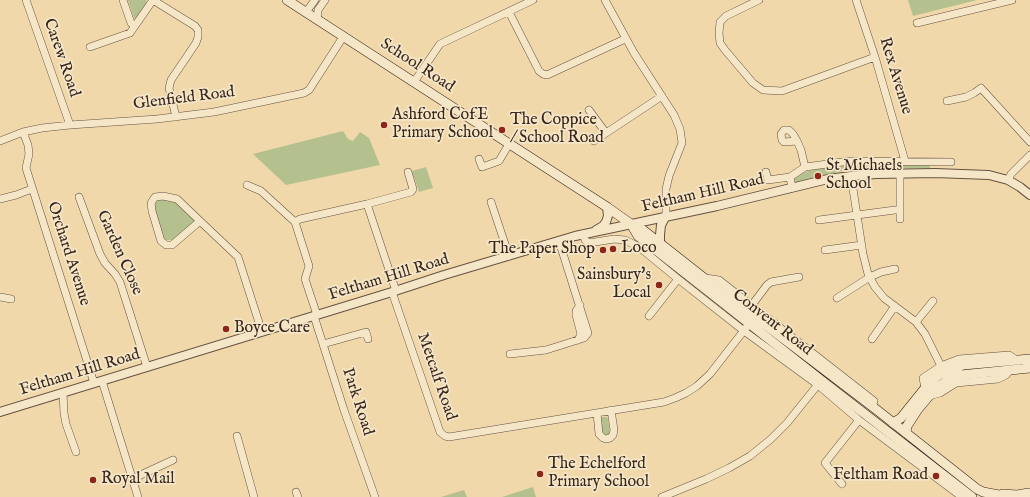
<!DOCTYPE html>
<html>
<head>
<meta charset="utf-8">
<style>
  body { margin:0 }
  canvas { display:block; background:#f0d8ab }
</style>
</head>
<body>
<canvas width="1030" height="497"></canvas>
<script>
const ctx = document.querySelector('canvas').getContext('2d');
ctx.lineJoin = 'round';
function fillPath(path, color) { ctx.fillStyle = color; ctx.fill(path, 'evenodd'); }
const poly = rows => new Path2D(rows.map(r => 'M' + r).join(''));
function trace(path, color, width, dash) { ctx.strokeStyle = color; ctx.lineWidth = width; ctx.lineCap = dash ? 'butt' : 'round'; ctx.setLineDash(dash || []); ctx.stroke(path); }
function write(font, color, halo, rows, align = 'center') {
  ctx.font = font + ' "IM FELL English",serif'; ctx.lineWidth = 3.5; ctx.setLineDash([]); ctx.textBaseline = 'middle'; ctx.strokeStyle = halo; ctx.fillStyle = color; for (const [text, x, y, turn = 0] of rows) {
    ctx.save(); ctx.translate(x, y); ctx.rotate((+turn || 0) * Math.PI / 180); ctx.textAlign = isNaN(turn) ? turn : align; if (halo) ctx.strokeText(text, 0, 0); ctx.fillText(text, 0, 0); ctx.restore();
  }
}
fillPath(poly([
  [128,0,146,0,147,4,137,19,134,18],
  [908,0,977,0,913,16],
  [343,131,348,139,353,141,360,132,369,138,380,165,286,185,253,154],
  [846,164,870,164,870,168,842,171,795,182,794,179,799,174,822,167],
  [928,164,930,165,930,168,880,169,880,166,881,165],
  [426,167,433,188,419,192,412,171],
  [161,199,172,200,179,204,193,217,194,222,173,240,166,240,163,237,154,207,156,202],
  [600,417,607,417,608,419,610,433,609,436,606,437,601,434],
  [533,487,536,497,502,497],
  [464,490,467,497,441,497]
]), '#b4c08d');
const minor = poly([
  [26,0,70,125],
  [123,0,131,23,135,26],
  [153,0,195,26,198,30,198,37,196,43,171,80,169,88,176,117],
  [605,0,634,53,674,115,680,129,682,143,669,176,666,189,666,216],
  [759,0,726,16,720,22,719,33,720,43,725,50,753,83,763,90,782,91,875,57],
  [856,0,875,57,905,161],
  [306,12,315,0],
  [509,12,539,71,543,74,547,75,625,39],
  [317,19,318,10,325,0],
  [917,23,1012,0],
  [90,47,130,33,153,0],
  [414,82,440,44,533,0],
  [947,101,966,97,974,93,981,88,1030,142],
  [589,110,606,133],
  [23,132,28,145,29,154,26,168,94,383],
  [0,141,23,132,42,128,70,125,157,119,214,112,304,93,309,90,343,37],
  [594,141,662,96],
  [797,141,784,142,782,140,781,134,784,130,789,130,793,134,797,141,801,150,805,167],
  [479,159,482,167,499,161,509,144],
  [766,172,768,180,790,177],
  [900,174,900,219],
  [851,176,863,254,868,274,875,287,884,298,916,322,925,334,941,366],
  [1008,180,1011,174,1030,155],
  [247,185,261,191,295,222,309,266,305,279,317,315],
  [792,188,790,177,805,167,850,161,951,162],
  [79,197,100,254,105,263,115,274,120,282,147,367],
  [0,199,16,195,32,189],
  [491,202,509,256],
  [367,204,396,291],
  [819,220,895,210],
  [200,221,172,245,166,245,161,241,152,211,151,203,155,197,163,196,177,199,200,221,238,257,262,332],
  [295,222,300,219,367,204,411,192,413,189,408,172],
  [583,234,585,240,589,243,614,239,625,240,639,247,678,279,744,331,818,385,859,420,962,497],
  [825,250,862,245],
  [705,278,719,280,874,401,872,407],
  [392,292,440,432,445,436,449,437,664,402,675,398,686,393,697,386,710,374,749,324],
  [0,297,11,299],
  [837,298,870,277,881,272,895,269],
  [752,305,767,285,771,282,799,277],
  [314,316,344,410,375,497],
  [649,316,678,279],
  [916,322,933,301],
  [872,339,895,306],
  [578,340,581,334,576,315,576,311,580,305],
  [323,344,366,332,368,339],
  [510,354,546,350,584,338,588,333,559,241],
  [102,381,138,497],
  [925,388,923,378,941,366,959,359,1009,355,1018,361],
  [63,393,64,413,66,424,76,452],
  [929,396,940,393,956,383,998,379,1006,375,1010,370],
  [597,413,599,434,603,438,606,439,610,438,613,435,614,430,611,410],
  [237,436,254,497],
  [132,479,173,460],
  [842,484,825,463,859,420],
  [296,492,298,497],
  [662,497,706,479,729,468,750,456,771,439,787,423,820,382]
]);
const tertiary = poly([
  [596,230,603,226,606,222,608,216,607,207],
  [660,243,660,235,661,225,666,216],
  [0,412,392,292,444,275,575,236,717,206,828,179,851,176,876,174,935,173,989,175,1008,180,1020,187,1030,195]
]);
const secondary = poly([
  [287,0,607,207,631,224,643,230,704,278,877,410,977,489,983,492,999,495],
  [631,224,638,236,821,380,972,497],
  [893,423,901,418,930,382,939,375,949,370,963,365,1030,359],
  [906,433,907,426,918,409,934,390,948,380,961,375,1030,368],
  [995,497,1003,494,1017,495,1029,493]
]);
trace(minor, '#665240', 8);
trace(tertiary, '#665240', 10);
trace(secondary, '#38261d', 10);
trace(minor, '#f5e6c8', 7);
trace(tertiary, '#f5e6c8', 8);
trace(secondary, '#f5e6c8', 9);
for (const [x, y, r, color] of [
  [384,125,4,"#8f2418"],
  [502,130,4,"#8f2418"],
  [818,176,4,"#8f2418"],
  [613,249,4,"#8f2418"],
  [603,250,4,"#8f2418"],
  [659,285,4,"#8f2418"],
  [226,329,4,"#8f2418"],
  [540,474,4,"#8f2418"],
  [936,476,4,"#8f2418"],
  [93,480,4,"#8f2418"]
]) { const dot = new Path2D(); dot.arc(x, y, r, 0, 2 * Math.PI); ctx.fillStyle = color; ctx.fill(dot); trace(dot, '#f5e6c8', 1.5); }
write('16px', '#38261d', '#f5e6c8', [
  ["Carew Road",61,58,71],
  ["School Road",417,66,33],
  ["Rex Avenue",895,76,73],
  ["Glenfield Road",184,99,-7],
  ["Feltham Hill Road",703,194,-13],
  ["Garden Close",119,253,66],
  ["Orchard Avenue",68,254,72],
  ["Feltham Hill Road",389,278,-17],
  ["Convent Road",772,323,38],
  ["Feltham Hill Road",80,373,-17],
  ["Metcalf Road",436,377,71],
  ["Park Road",357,402,72]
]);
write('16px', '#38261d', '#f5e6c8', [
  ["Ashford CofE",392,116],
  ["Primary School",392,134],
  ["The Coppice",510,121],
  ["/ School Road",510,139],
  ["St Michaels",826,167],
  ["School",826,185],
  ["Loco",621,249],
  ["The Paper Shop",595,250,"right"],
  ["Sainsbury's",651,276,"right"],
  ["Local",651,294,"right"],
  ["Boyce Care",234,329],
  ["The Echelford",548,465],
  ["Primary School",548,483],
  ["Feltham Road",928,476,"right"],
  ["Royal Mail",101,480]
], 'left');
</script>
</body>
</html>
